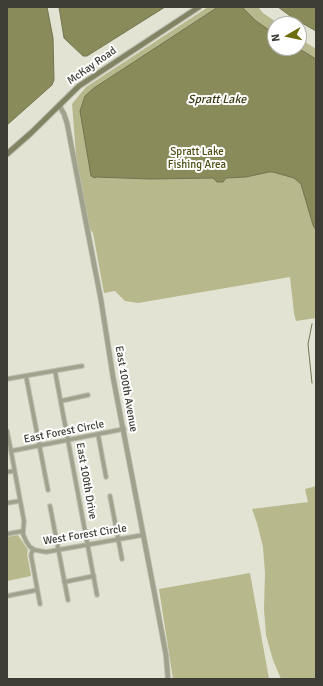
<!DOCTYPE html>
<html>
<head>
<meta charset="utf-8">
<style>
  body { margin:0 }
  #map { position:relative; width:323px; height:686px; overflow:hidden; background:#e2e3d2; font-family:Signika,sans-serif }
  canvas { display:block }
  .frame { position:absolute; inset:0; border:8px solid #3d3d36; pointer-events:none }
  .north { position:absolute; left:267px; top:16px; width:40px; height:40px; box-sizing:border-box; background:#fff; border:1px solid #b1b1af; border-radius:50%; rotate:261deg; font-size:11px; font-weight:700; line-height:16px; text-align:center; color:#3d3d36 }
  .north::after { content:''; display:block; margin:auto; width:14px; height:18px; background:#6e6e0f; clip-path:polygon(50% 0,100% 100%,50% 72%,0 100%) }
</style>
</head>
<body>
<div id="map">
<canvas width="323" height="686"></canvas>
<div class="frame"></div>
<div class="north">N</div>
</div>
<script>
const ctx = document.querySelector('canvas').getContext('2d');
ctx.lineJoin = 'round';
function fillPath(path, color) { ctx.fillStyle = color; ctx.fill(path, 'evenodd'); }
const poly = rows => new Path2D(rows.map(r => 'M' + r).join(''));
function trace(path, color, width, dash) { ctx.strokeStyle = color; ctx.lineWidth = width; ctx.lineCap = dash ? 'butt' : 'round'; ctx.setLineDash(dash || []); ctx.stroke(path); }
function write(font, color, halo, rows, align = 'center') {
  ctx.font = font + ' Signika,sans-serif'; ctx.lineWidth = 4; ctx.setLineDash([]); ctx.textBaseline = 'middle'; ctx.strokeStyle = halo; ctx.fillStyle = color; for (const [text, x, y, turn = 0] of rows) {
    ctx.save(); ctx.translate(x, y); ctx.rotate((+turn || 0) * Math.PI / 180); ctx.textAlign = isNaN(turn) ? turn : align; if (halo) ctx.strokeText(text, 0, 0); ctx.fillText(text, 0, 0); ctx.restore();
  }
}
fillPath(poly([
  [208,7,258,7,263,13,279,24,275,24,275,48,299,48,299,38,316,49,316,318,296,321,294,313,290,277,138,303,125,301,115,291,104,293,93,233,89,229,77,167,72,104,86,87],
  [316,486,316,679,281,679,273,660,266,635,264,609,265,573,263,547,257,523,252,509,308,502,305,489],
  [18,535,28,550,27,554,31,576,7,581,7,537],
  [250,573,269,679,173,679,159,589]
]), '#b7b88c');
const water = poly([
  [7,7,47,7,53,38,54,80,52,85,7,125,7,7],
  [59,7,165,7,87,56,83,56,64,38,59,7],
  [218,7,242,7,256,21,275,34,275,48,298,48,316,59,316,230,313,225,301,184,294,178,273,172,269,172,246,177,226,178,223,182,217,182,213,178,150,179,96,177,95,178,91,176,80,111,85,96,94,88,218,7],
  [278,7,314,7,316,8,316,31,293,18,278,7]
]);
fillPath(water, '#8a8b5b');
trace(water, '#737450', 1);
trace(poly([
  [312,383,308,344,312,324]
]), '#737450', 1);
const minor = poly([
  [55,371,97,595],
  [26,376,48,490],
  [7,379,82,366],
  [61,401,88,395],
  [124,429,11,451,24,521,23,534,26,541,30,547,35,550,46,552,143,535],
  [7,431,11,451],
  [98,434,106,477],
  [7,472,14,471],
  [110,496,122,559],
  [7,503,20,501],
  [50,506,68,600],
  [7,534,23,531],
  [33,549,31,555,40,604],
  [64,582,94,576],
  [7,596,37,590]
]);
const tertiary = poly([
  [59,105,64,114,67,123,89,238,101,300,113,377,155,596,166,655,168,679]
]);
const secondary = poly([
  [7,154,31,133,79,86,199,7]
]);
trace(minor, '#bebeb0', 5.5);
trace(tertiary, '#bebeb0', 6);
trace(secondary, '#bebeb0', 7);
trace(minor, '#a1a28d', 3.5);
trace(tertiary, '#a1a28d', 4.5);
trace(secondary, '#828363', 5);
write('11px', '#3d3d36', '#fff', [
  ["McKay Road",92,66,-35],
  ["East 100th Avenue",126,389,80],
  ["East Forest Circle",64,432,-11],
  ["East 100th Drive",86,481,80],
  ["West Forest Circle",85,535,-9]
]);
write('11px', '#4e4e14', '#fff', [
  ["Spratt Lake",197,152],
  ["Fishing Area",197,165]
]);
write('italic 12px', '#393911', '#fff', [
  ["Spratt Lake",217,100]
]);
</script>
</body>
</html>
